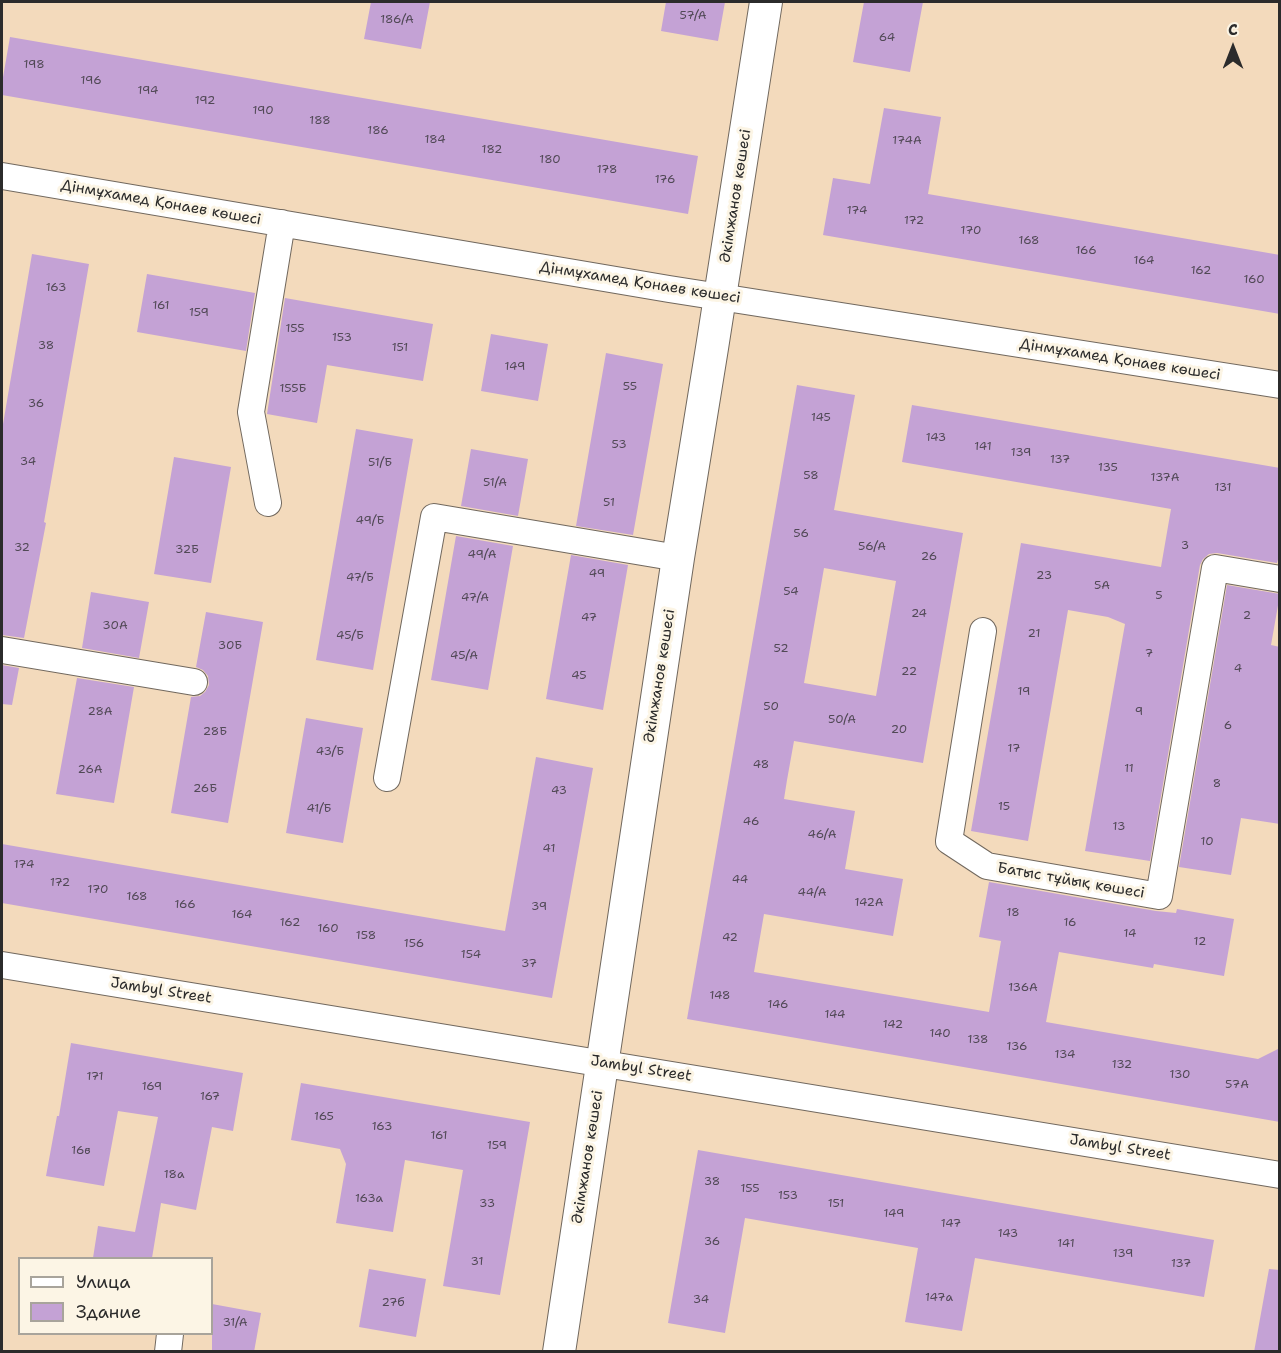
<!DOCTYPE html>
<html>
<head>
<meta charset="utf-8">
<style>
  body { margin:0 }
  #map { position:relative; width:1281px; height:1353px; overflow:hidden; background:#f3dabc; font-family:"Shantell Sans",sans-serif }
  canvas { display:block }
  .frame { position:absolute; inset:0; border:3px solid #2b2b2b; pointer-events:none }
  .legend { position:absolute; left:18px; top:1257px; width:195px; height:78px; box-sizing:border-box; background:#fcf5e5; border:2px solid #a8a49b; margin:0; padding:8px 10px; list-style:none; font-size:18px; color:#2b2b2b }
  .legend li { display:flex; align-items:center; gap:12px; height:30px }
  .legend b { width:30px; border:2px solid #a8a49b }
  .north { position:absolute; left:1203px; top:18px; width:60px; height:60px; -webkit-text-stroke:4px #fcf5e5; paint-order:stroke; rotate:0deg; font-size:16px; font-weight:700; line-height:24px; text-align:center; color:#2b2b2b }
  .north::after { content:''; display:block; margin:auto; width:21px; height:27px; background:#2b2b2b; clip-path:polygon(50% 0,100% 100%,50% 72%,0 100%) }
</style>
</head>
<body>
<div id="map">
<canvas width="1281" height="1353"></canvas>
<div class="frame"></div>
<ul class="legend">
<li><b style="height:8px;background:#fff"></b>Улица</li>
<li><b style="height:16px;background:#c4a2d5"></b>Здание</li>
</ul>
<div class="north">С</div>
</div>
<script>
const ctx = document.querySelector('canvas').getContext('2d');
ctx.lineJoin = 'round';
function fillPath(path, color) { ctx.fillStyle = color; ctx.fill(path, 'evenodd'); }
const poly = rows => new Path2D(rows.map(r => 'M' + r).join(''));
function trace(path, color, width, dash) { ctx.strokeStyle = color; ctx.lineWidth = width; ctx.lineCap = dash ? 'butt' : 'round'; ctx.setLineDash(dash || []); ctx.stroke(path); }
function write(font, color, halo, rows, align = 'center') {
  ctx.font = font + ' "Shantell Sans",sans-serif'; ctx.lineWidth = 6; ctx.setLineDash([]); ctx.textBaseline = 'middle'; ctx.strokeStyle = halo; ctx.fillStyle = color; for (const [text, x, y, turn = 0] of rows) {
    ctx.save(); ctx.translate(x, y); ctx.rotate((+turn || 0) * Math.PI / 180); ctx.textAlign = isNaN(turn) ? turn : align; if (halo) ctx.strokeText(text, 0, 0); ctx.fillText(text, 0, 0); ctx.restore();
  }
}
fillPath(poly([
  [371,2,430,2,421,49,364,39],
  [666,2,725,2,718,41,661,31],
  [864,2,923,2,910,72,853,62],
  [10,37,698,156,688,214,2,95,2,83],
  [884,108,941,117,928,194,1280,255,1280,314,823,235,833,178,870,184],
  [32,254,89,264,44,522,46,523,24,638,2,635,2,430],
  [147,274,255,293,246,351,137,332],
  [285,298,433,324,423,381,327,365,317,423,267,414],
  [491,334,548,344,538,401,481,391],
  [606,353,663,364,633,535,576,526],
  [797,385,855,395,834,510,963,533,923,763,794,741,787,780,784,799,855,811,845,869,903,879,893,936,764,914,754,972,989,1012,1001,941,979,937,989,882,1156,911,1176,913,1177,909,1234,919,1224,976,1154,964,1153,968,1059,952,1046,1022,1258,1059,1280,1048,1280,1122,687,1019],
  [824,568,896,581,876,696,804,683],
  [912,405,1280,468,1280,552,1277,563,1217,553,1209,554,1203,559,1200,565,1150,861,1085,851,1125,624,1108,617,1068,610,1028,841,971,831,1021,543,1161,567,1171,509,902,462],
  [356,429,413,439,373,670,316,660],
  [471,449,528,459,518,516,461,506],
  [174,457,231,467,211,583,154,574],
  [456,536,513,546,488,690,431,680],
  [571,555,628,565,603,710,546,699],
  [1227,585,1280,594,1271,645,1280,647,1280,824,1241,818,1231,875,1179,867],
  [91,592,149,602,139,658,82,648],
  [206,612,263,622,228,823,171,813,191,697,200,696,205,692,209,685,208,676,203,670,196,667],
  [2,665,19,668,12,705,2,704],
  [77,678,134,687,114,803,56,794],
  [306,718,363,728,343,843,286,833],
  [536,757,593,768,552,998,2,903,2,844,505,931],
  [71,1043,243,1073,233,1131,212,1127,196,1210,161,1203,152,1258,93,1258,98,1226,135,1232,158,1117,118,1111,104,1186,46,1176,57,1116,59,1116],
  [301,1083,530,1122,500,1295,443,1286,463,1170,405,1160,393,1232,336,1223,346,1164,340,1149,291,1140],
  [698,1150,1214,1240,1204,1297,975,1258,962,1331,905,1322,918,1248,745,1218,725,1333,668,1323],
  [369,1269,426,1279,416,1337,359,1327],
  [1269,1269,1280,1270,1280,1352,1254,1352],
  [212,1304,261,1313,254,1352,212,1352]
]), '#c4a2d5');
const minor = poly([
  [2,176,669,289,1280,385],
  [268,503,251,412,282,223],
  [983,631,949,841,987,866,1159,896,1215,568,1280,579],
  [2,650,194,682],
  [387,778,434,517,678,558],
  [2,965,1280,1175],
  [168,1352,170,1334]
]);
const major = poly([
  [559,1352,678,558,712,348,766,2]
]);
trace(minor, '#71685e', 28);
trace(major, '#71685e', 34);
trace(minor, '#fff', 26);
trace(major, '#fff', 32);
write('12px', '#514956', null, [
  ["57/А",693,16],
  ["186/А",397,20],
  ["64",887,38],
  ["198",34,65],
  ["196",91,81],
  ["194",148,91],
  ["192",205,101],
  ["190",263,111],
  ["188",320,121],
  ["186",378,131],
  ["184",435,140],
  ["174А",907,141],
  ["182",492,150],
  ["180",550,160],
  ["178",607,170],
  ["176",665,180],
  ["174",857,211],
  ["172",914,221],
  ["170",971,231],
  ["168",1029,241],
  ["166",1086,251],
  ["164",1144,261],
  ["162",1201,271],
  ["160",1254,280],
  ["163",56,288],
  ["161",161,306],
  ["159",199,313],
  ["155",295,329],
  ["153",342,338],
  ["38",46,346],
  ["151",400,348],
  ["149",515,367],
  ["55",630,387],
  ["155Б",293,389],
  ["36",36,404],
  ["145",821,418],
  ["143",936,438],
  ["53",619,445],
  ["141",983,447],
  ["139",1021,453],
  ["137",1060,460],
  ["34",28,462],
  ["51/Б",380,463],
  ["135",1108,468],
  ["58",811,476],
  ["137А",1165,478],
  ["51/А",495,483],
  ["131",1223,488],
  ["51",609,503],
  ["49/Б",370,521],
  ["56",801,534],
  ["3",1185,546],
  ["56/А",872,547],
  ["32",22,548],
  ["32Б",187,550],
  ["49/А",482,555],
  ["26",929,557],
  ["49",597,574],
  ["23",1044,576],
  ["47/Б",360,578],
  ["5А",1102,586],
  ["54",791,592],
  ["5",1159,596],
  ["47/А",475,598],
  ["24",919,614],
  ["2",1247,616],
  ["47",589,618],
  ["30А",115,626],
  ["21",1034,634],
  ["45/Б",350,636],
  ["30Б",230,646],
  ["52",781,649],
  ["7",1149,654],
  ["45/А",464,656],
  ["4",1238,669],
  ["22",909,672],
  ["45",579,676],
  ["19",1024,692],
  ["50",771,707],
  ["28А",100,712],
  ["9",1139,712],
  ["50/А",842,720],
  ["6",1228,726],
  ["20",899,730],
  ["28Б",215,732],
  ["17",1014,749],
  ["43/Б",330,752],
  ["48",761,765],
  ["11",1129,769],
  ["26А",90,770],
  ["8",1217,784],
  ["26Б",205,789],
  ["43",559,791],
  ["15",1004,807],
  ["41/Б",319,809],
  ["46",751,822],
  ["13",1119,827],
  ["46/А",822,835],
  ["10",1207,842],
  ["41",549,849],
  ["174",24,865],
  ["44",740,880],
  ["172",60,883],
  ["170",98,890],
  ["44/А",812,893],
  ["168",137,897],
  ["142А",869,903],
  ["166",185,905],
  ["39",539,907],
  ["18",1013,913],
  ["164",242,915],
  ["162",290,923],
  ["16",1070,923],
  ["160",328,929],
  ["14",1130,934],
  ["158",366,936],
  ["42",730,938],
  ["12",1200,942],
  ["156",414,944],
  ["154",471,955],
  ["37",529,964],
  ["136А",1023,988],
  ["148",720,996],
  ["146",778,1005],
  ["144",835,1015],
  ["142",893,1025],
  ["140",940,1034],
  ["138",978,1040],
  ["136",1017,1047],
  ["134",1065,1055],
  ["132",1122,1065],
  ["130",1180,1075],
  ["171",95,1077],
  ["57А",1237,1085],
  ["169",152,1087],
  ["167",210,1097],
  ["165",324,1117],
  ["163",382,1127],
  ["161",439,1136],
  ["159",497,1146],
  ["16в",81,1151],
  ["18а",174,1175],
  ["38",712,1182],
  ["155",750,1189],
  ["153",788,1196],
  ["163а",369,1199],
  ["33",487,1204],
  ["151",836,1204],
  ["149",894,1214],
  ["147",951,1224],
  ["143",1008,1234],
  ["36",712,1242],
  ["141",1066,1244],
  ["139",1123,1254],
  ["31",477,1262],
  ["137",1181,1264],
  ["147а",939,1298],
  ["34",701,1300],
  ["27б",393,1303],
  ["31/А",235,1323]
]);
write('15px', '#2b2b2b', '#fcf5e5', [
  ["Әкімжанов көшесі",736,196,-81],
  ["Дінмұхамед Қонаев көшесі",161,203,10],
  ["Дінмұхамед Қонаев көшесі",640,283,9],
  ["Дінмұхамед Қонаев көшесі",1120,360,9],
  ["Әкімжанов көшесі",660,676,-81],
  ["Батыс тұйық көшесі",1071,881,10],
  ["Jambyl Street",161,991,9],
  ["Jambyl Street",641,1069,9],
  ["Jambyl Street",1120,1148,9],
  ["Әкімжанов көшесі",588,1157,-81]
]);
</script>
</body>
</html>
